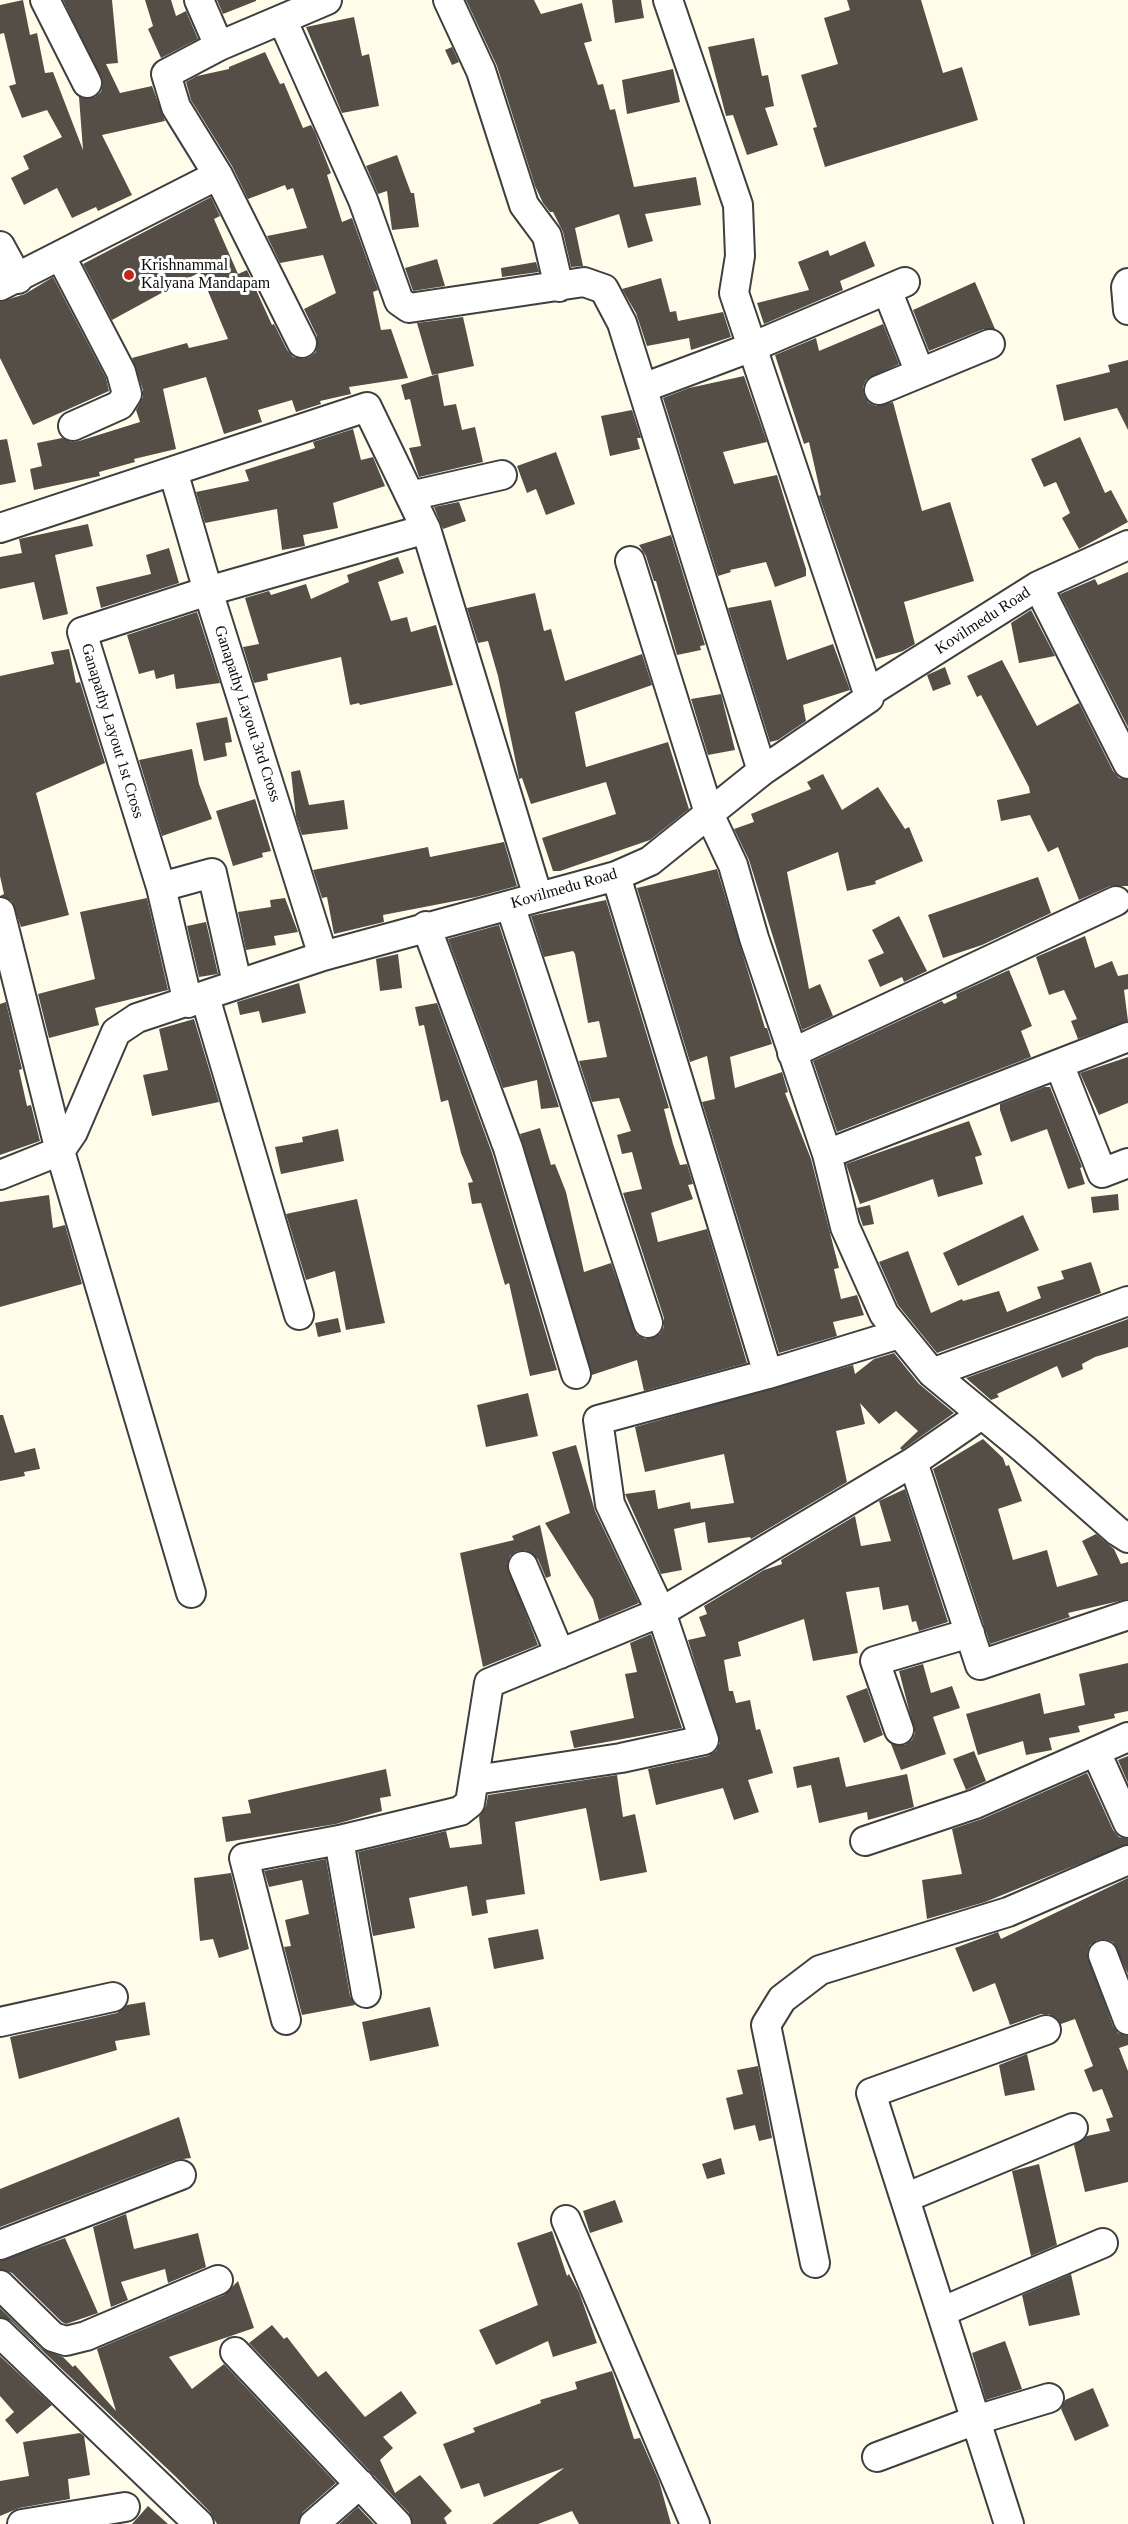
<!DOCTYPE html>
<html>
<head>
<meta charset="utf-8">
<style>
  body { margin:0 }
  canvas { display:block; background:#fffdea }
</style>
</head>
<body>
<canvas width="1128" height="2524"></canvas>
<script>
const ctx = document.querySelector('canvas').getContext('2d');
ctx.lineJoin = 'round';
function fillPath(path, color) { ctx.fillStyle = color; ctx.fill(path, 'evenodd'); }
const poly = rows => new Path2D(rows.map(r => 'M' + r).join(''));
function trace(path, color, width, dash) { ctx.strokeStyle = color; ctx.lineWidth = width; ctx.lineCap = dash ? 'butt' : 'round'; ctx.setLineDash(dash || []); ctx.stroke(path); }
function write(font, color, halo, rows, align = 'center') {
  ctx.font = font + ' "Times New Roman",serif'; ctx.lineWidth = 6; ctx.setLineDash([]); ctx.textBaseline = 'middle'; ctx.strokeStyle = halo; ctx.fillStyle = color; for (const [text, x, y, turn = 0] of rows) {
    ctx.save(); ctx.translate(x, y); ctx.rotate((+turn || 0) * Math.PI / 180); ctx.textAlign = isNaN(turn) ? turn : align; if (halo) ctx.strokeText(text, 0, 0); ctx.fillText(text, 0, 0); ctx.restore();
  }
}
fillPath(poly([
  [23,0,30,35,37,33,45,73,53,72,83,150,79,97,95,97,101,92,103,83,63,0,112,0,118,63,106,64,120,93,152,86,165,121,102,135,132,195,98,211,96,207,72,218,57,188,24,205,11,178,29,169,23,156,62,137,47,110,22,118,9,86,16,84,4,33,0,34,0,5],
  [145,0,171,0,176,16,186,11,198,39,161,58,148,29,153,26],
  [217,0,256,0,256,1,223,14],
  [466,0,534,0,541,14,582,3,592,41,584,43,598,85,603,84,610,110,615,109,634,187,696,177,701,205,645,214,653,241,628,248,619,214,575,228,583,266,571,267,563,232,553,212,550,212,543,203,535,186,497,66],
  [612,0,641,0,644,18,615,23],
  [847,0,921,0,943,73,962,67,978,120,825,167,813,128,817,127,801,75,838,64,824,18,850,10],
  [354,17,362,56,369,54,379,106,342,113,306,27],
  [754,38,762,76,768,75,774,106,765,108,778,145,747,155,733,115,726,116,708,47],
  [452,47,459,62,452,65,445,50],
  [265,52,280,84,284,83,303,128,311,125,315,132,331,173,327,175,342,222,352,218,378,290,373,292,381,330,391,329,408,378,349,387,351,394,320,401,321,404,296,412,292,400,258,410,262,422,224,434,206,377,163,389,176,449,134,459,135,462,99,472,100,476,34,490,30,469,42,466,37,443,62,438,71,442,79,441,140,422,136,410,143,397,143,390,132,358,187,343,189,348,228,339,200,272,112,320,83,264,211,197,220,216,214,219,238,274,247,270,272,325,274,324,287,350,293,357,302,359,310,357,316,352,317,336,304,309,336,293,323,255,280,263,267,236,307,228,293,188,287,190,285,185,248,199,232,166,191,100,186,82,197,76,229,69,229,67],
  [673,69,680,102,627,114,622,80],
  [397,155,411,193,414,193,419,227,392,230,387,191,378,194,366,166],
  [865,241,875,266,840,281,843,290,764,324,757,303,809,290,798,262,828,250,830,256],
  [437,259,445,286,413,291,405,268],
  [536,262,539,272,502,277,501,268],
  [53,277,106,378,109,391,33,425,0,358,0,302,25,294],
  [661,278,670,312,676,311,678,321,723,312,731,337,691,350,689,338,647,346,636,313,622,289],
  [975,282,995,329,984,329,929,351,913,310],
  [463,317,474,366,432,375,417,323],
  [883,324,899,364,866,380,863,387,864,396,869,403,876,406,893,402,922,511,950,502,974,581,904,602,915,644,903,651,876,659,819,496,821,495,809,442,804,444,775,355,816,338,819,351],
  [1128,360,1128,430,1117,408,1064,421,1056,385,1110,372,1108,365],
  [438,374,444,406,456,404,462,430,475,427,483,462,419,477,409,448,421,446,410,399,405,400,401,385],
  [744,376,767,442,723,452,734,484,777,475,806,569,806,576,775,587,766,562,730,570,731,572,718,576,663,398,689,388],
  [632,410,641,438,637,438,640,449,610,456,601,416],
  [353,429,361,460,373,457,385,486,333,503,338,528,303,535,305,546,282,550,277,509,205,523,196,492,249,481,245,470,315,448,313,442],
  [1080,437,1105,493,1111,490,1128,522,1079,549,1062,518,1070,513,1056,482,1044,487,1031,459],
  [7,439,16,482,0,485,0,440],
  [556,452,575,504,546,515,536,489,527,493,517,466],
  [459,502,466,521,443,529,434,507],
  [88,524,93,546,55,555,68,614,43,620,34,582,0,589,0,557,22,553,19,539],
  [671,535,705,645,700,646,701,650,677,655,656,581,654,581,646,556,639,545],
  [169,548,179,583,101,608,96,587,151,574,146,555],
  [398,557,404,573,378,582,391,621,407,617,411,632,436,625,453,685,360,705,359,703,350,705,341,657,267,674,268,680,254,683,243,647,259,644,245,598,269,591,271,595,306,584,311,599,349,582,347,575],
  [1128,572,1128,727,1060,594,1095,579,1098,585],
  [535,593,544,631,551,629,565,681,642,654,652,685,575,712,586,767,668,742,689,809,650,840,560,871,553,871,542,838,616,814,606,782,531,804,522,778,519,779,518,773,498,676,488,641,478,643,467,608],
  [771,600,787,660,833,644,850,690,803,705,806,721,778,740,770,742,728,608],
  [1031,610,1055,656,1019,663,1011,623],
  [197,612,220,683,176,689,174,674,156,679,154,670,139,674,127,635],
  [69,649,76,683,80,682,105,763,36,793,69,915,21,927,12,901,0,896,4,894,0,876,0,676,54,664,51,652],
  [1002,660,1037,726,1079,703,1113,771,1119,778,1128,780,1128,886,1110,886,1079,900,1058,847,1048,852,1030,815,1001,821,997,800,1030,793,1029,787,981,695,977,697,967,676],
  [945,667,951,684,933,691,927,675],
  [721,694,735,750,708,755,691,699],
  [227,717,232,742,225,743,227,756,204,761,196,723],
  [192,749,199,784,212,819,162,836,139,760],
  [300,770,309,805,344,800,348,829,302,835,296,817,291,772],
  [823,774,842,810,878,787,905,829,909,827,923,861,875,881,876,884,847,891,838,852,787,872,809,989,820,984,833,1016,802,1030,749,860,734,829,754,822,751,814,811,789,807,782],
  [255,799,271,851,262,853,263,857,233,866,216,811],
  [504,842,517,886,476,897,383,915,384,922,334,934,327,897,322,898,313,870,428,847,430,857],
  [717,869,765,1028,767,1028,772,1044,730,1057,735,1088,782,1072,788,1092,785,1093,811,1159,839,1268,834,1269,841,1299,857,1295,864,1315,833,1322,837,1336,779,1353,702,1102,715,1099,707,1056,690,1062,637,888],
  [1038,877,1051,913,982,945,943,958,928,915],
  [147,898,168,990,95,1008,99,1025,49,1038,38,994,95,979,80,912],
  [285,898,298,932,274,936,276,945,246,950,238,912,271,907,270,900],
  [606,900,669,1108,664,1109,673,1144,680,1165,687,1164,693,1184,688,1185,693,1199,651,1213,658,1242,707,1229,747,1363,644,1391,637,1360,592,1375,520,1134,540,1128,551,1165,555,1164,566,1192,584,1272,611,1263,637,1335,645,1339,660,1334,664,1327,664,1318,623,1193,642,1189,632,1152,622,1154,617,1135,631,1131,619,1098,592,1102,579,1061,607,1057,599,1021,588,1023,575,954,573,951,544,957,531,916],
  [899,916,927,971,904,982,902,977,880,987,868,960,884,953,872,930],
  [206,922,218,974,199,977,187,926],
  [499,925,559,1107,541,1109,537,1080,503,1088,448,939],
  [1085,936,1095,968,1112,961,1118,976,1128,974,1128,989,1124,990,1128,1021,1078,1039,1071,1021,1077,1019,1064,990,1049,995,1036,957],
  [398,954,402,988,380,991,376,959],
  [1009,970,1032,1026,1021,1031,1031,1057,837,1132,813,1061,942,1001,944,1004,957,998,956,994],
  [299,983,306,1013,262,1023,259,1011,240,1015,237,1002],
  [6,1002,22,1069,19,1070,27,1106,31,1105,40,1141,0,1155,0,1004],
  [437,1003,492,1153,557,1370,530,1376,509,1283,505,1285,481,1203,472,1204,468,1183,473,1182,461,1153,448,1100,441,1102,424,1025,419,1026,415,1007],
  [194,1019,219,1102,152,1116,143,1075,168,1070,159,1029],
  [1128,1057,1128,1103,1099,1115,1080,1073],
  [1044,1087,1050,1087,1082,1167,1080,1168,1085,1184,1068,1189,1047,1129,1011,1142,1000,1110,1000,1104],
  [969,1121,982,1155,975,1157,983,1184,938,1197,933,1179,860,1204,846,1164],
  [338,1129,344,1161,281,1174,275,1147,303,1142,302,1137],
  [1118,1194,1119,1210,1093,1213,1091,1197],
  [49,1195,53,1228,65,1225,82,1284,0,1307,0,1202],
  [357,1199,385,1323,346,1330,335,1271,306,1280,286,1214],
  [870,1205,874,1224,863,1226,857,1208],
  [1023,1215,1039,1250,958,1286,943,1253],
  [908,1251,931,1313,962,1299,963,1301,999,1291,1007,1312,1041,1298,1037,1287,1064,1279,1061,1271,1091,1262,1101,1293,937,1353,898,1305,879,1262],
  [338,1318,341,1332,318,1337,315,1323],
  [1128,1319,1128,1347,1095,1357,1082,1364,1083,1369,1062,1378,1057,1366,997,1394,999,1397,991,1400,966,1378],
  [894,1353,919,1384,954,1413,902,1450,900,1448,918,1431,896,1411,879,1424,860,1403,865,1424,836,1431,847,1482,751,1539,750,1537,708,1543,705,1522,674,1529,682,1570,661,1574,625,1494,655,1490,658,1509,690,1502,691,1509,734,1503,724,1454,645,1472,635,1427,853,1365,855,1374,874,1359],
  [528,1393,538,1436,486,1447,477,1405],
  [0,1415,3,1415,15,1453,35,1448,40,1469,24,1472,25,1476,0,1481],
  [983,1439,1003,1458,1006,1466,1009,1465,1022,1501,998,1509,1013,1560,1047,1550,1057,1587,1098,1575,1082,1541,1096,1534,1114,1549,1121,1564,1128,1562,1128,1599,1068,1613,1070,1617,990,1644,933,1469],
  [576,1445,595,1511,639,1603,599,1620,593,1599,545,1523,570,1513,552,1452],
  [905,1489,948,1622,919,1631,916,1621,912,1622,908,1605,883,1610,879,1587,846,1592,858,1653,813,1661,804,1619,738,1642,741,1656,724,1660,729,1691,733,1691,736,1703,750,1700,756,1730,760,1729,773,1773,748,1780,759,1812,734,1820,723,1788,656,1805,648,1769,708,1756,716,1751,720,1743,688,1640,706,1636,699,1617,707,1614,704,1606,764,1570,782,1564,781,1560,855,1516,861,1546,891,1541,879,1501],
  [540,1525,551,1576,546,1578,538,1559,526,1550,517,1551,510,1556,507,1565,538,1645,483,1667,460,1553,514,1540,512,1536],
  [651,1634,682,1728,574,1748,570,1731,634,1718,625,1674,637,1672,630,1643],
  [1128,1663,1128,1711,1114,1714,1115,1718,1078,1726,1080,1732,1049,1738,1052,1750,1026,1755,1023,1741,978,1755,966,1714,1040,1693,1044,1714,1085,1705,1079,1674],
  [923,1664,931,1693,952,1686,960,1708,933,1717,946,1754,901,1770,891,1744,905,1745,912,1740,915,1733,899,1671],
  [867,1688,883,1735,864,1743,846,1696],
  [974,1751,986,1781,966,1790,953,1759],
  [1128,1756,1128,1783,1118,1760],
  [839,1757,846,1787,907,1774,914,1807,868,1820,867,1812,819,1823,811,1785,797,1788,793,1767],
  [386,1769,391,1796,380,1798,382,1811,336,1824,226,1842,222,1817,251,1813,248,1800],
  [1087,1773,1113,1830,1119,1837,1128,1839,1128,1844,985,1902,927,1919,922,1880,962,1874,952,1829,982,1819],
  [617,1775,623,1817,635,1814,647,1872,600,1881,586,1808,515,1822,525,1894,486,1900,488,1913,472,1916,467,1886,409,1898,415,1928,373,1936,358,1852,446,1831,450,1848,482,1844,479,1817,486,1806,488,1795],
  [326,1859,350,1996,355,2005,302,2015,284,1947,291,1946,285,1920,309,1914,302,1880,269,1887,264,1871],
  [231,1873,249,1949,219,1958,213,1939,200,1941,194,1878],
  [1128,1878,1128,1974,1113,1942,1105,1939,1097,1940,1090,1945,1087,1953,1113,2026,1118,2033,1128,2036,1128,2045,1119,2048,1128,2071,1128,2182,1085,2192,1074,2145,1087,2136,1110,2131,1106,2119,1113,2117,1102,2089,1093,2092,1084,2070,1093,2066,1075,2019,1061,2024,1049,2014,1041,2014,1010,2025,995,1983,973,1992,955,1948,998,1932,1001,1939],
  [538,1929,544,1959,494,1969,488,1938],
  [145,2002,150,2035,115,2041,117,2050,19,2079,10,2037,117,2013,127,2005],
  [430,2007,439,2046,370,2061,362,2022],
  [1027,2054,1035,2090,1005,2096,999,2065],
  [758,2066,772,2138,759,2141,755,2125,734,2130,726,2098,743,2094,737,2070],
  [179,2117,191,2158,175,2160,0,2227,0,2189],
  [721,2158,725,2174,707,2179,702,2164],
  [1039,2164,1057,2245,1031,2256,1012,2171],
  [615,2200,623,2222,590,2233,583,2211],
  [126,2214,134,2249,198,2233,206,2267,168,2283,165,2269,121,2282,128,2300,111,2307,93,2227],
  [552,2231,567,2276,569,2274,579,2292,597,2343,553,2357,548,2341,496,2365,479,2330,538,2305,517,2243],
  [65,2238,98,2313,66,2324,62,2322,12,2273,0,2269,0,2261],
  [1071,2274,1080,2315,1029,2326,1022,2295],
  [238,2281,254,2328,169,2357,192,2389,224,2364,336,2483,303,2512,298,2524,217,2524,210,2512,176,2477,11,2321,0,2317,0,2308,42,2349,63,2357,73,2367,75,2365,116,2411,97,2349,224,2295],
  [272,2325,284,2339,287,2337,318,2377,326,2371,365,2417,401,2391,417,2413,383,2437,393,2448,380,2460,395,2493,420,2475,452,2511,444,2518,447,2524,413,2524,409,2513,249,2343],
  [1005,2341,1022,2389,986,2400,972,2353],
  [0,2356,52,2405,17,2434,5,2420,14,2412,0,2396],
  [612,2371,634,2439,640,2438,659,2481,671,2524,579,2524,572,2511,538,2524,492,2524,564,2468,484,2497,479,2483,461,2489,443,2444,475,2432,473,2428,541,2403,540,2400,577,2389,575,2382],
  [1093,2388,1109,2426,1075,2441,1061,2409,1065,2400],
  [80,2433,84,2436,90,2475,68,2479,70,2499,19,2508,0,2516,0,2481,29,2476,23,2442],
  [148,2506,168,2524,132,2524],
  [358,2507,374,2524,339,2524]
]), '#554e47');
const minor = poly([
  [45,0,87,83],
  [199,0,219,46],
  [448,0,481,71,524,205,547,236,559,287],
  [668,0,738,205,740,256,734,293,868,693],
  [282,19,363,200,399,301,409,308,584,282,604,289,622,323,762,771],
  [0,246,18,279],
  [61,257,121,372,127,394,120,405,73,426],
  [1128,283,1126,287,1128,310],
  [0,286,218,175],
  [887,290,920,373],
  [302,343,218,175,176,107,166,74,219,46,327,0],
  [643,388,752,347,905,282],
  [879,390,990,344],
  [173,471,208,591,323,956],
  [410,496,502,475],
  [0,528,367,407,426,529,538,897],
  [630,561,710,816,733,865,754,938,827,1154,845,1227,884,1314,932,1373,1024,1449,1117,1531,1128,1538],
  [1038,586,1128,764],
  [616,876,768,1374],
  [161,887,212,873,237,983],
  [510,905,648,1323],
  [0,912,60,1151,191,1593],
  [426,926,508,1148,576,1374],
  [205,997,299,1315],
  [188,1003,161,887,82,632,208,591,426,529],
  [792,1053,1116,901],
  [1059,1064,1102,1173,1128,1163],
  [827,1154,1128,1037],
  [0,1175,60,1151,73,1132,116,1032,137,1018,323,956,616,876,650,861,762,771,869,698,868,693,1038,586,1128,545],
  [932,1373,1128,1301],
  [913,1462,980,1665,1128,1615],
  [523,1566,560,1654],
  [899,1730,875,1661,970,1633],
  [1096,1752,1128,1823],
  [475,1780,621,1758,704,1740,661,1612,610,1504,598,1420,768,1374,899,1334],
  [339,1840,366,1993],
  [865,1841,975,1804,1128,1737],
  [1103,1955,1128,2020],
  [286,2020,244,1858,339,1840,460,1811,470,1803,489,1683,661,1612,913,1462,981,1415],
  [0,2022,113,1997],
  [905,2198,1073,2128],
  [566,2220,695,2524],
  [0,2245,181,2175],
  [815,2263,766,2025,782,1999,820,1970,1008,1912,1128,1860],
  [0,2285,53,2337,66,2341,86,2336,218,2280],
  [941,2312,1103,2243],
  [0,2333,199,2524],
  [235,2352,397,2524],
  [877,2457,976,2420,1049,2398],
  [22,2524,125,2507],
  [314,2524,360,2484],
  [1009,2524,871,2093,1046,2030]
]);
trace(minor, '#3f3f3f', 32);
trace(minor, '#fff', 28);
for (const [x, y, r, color] of [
  [129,275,6,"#c62619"]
]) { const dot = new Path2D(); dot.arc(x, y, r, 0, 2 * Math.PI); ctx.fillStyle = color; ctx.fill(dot); trace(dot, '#fff', 2); }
write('16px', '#0c0c0c', '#fff', [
  ["Krishnammal",141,266],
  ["Kalyana Mandapam",141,284]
], 'left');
write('16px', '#0c0c0c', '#fff', [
  ["Kovilmedu Road",983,621,-33],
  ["Ganapathy Layout 3rd Cross",247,714,72],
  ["Ganapathy Layout 1st Cross",112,731,73],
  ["Kovilmedu Road",564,889,-16]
]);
</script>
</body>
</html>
